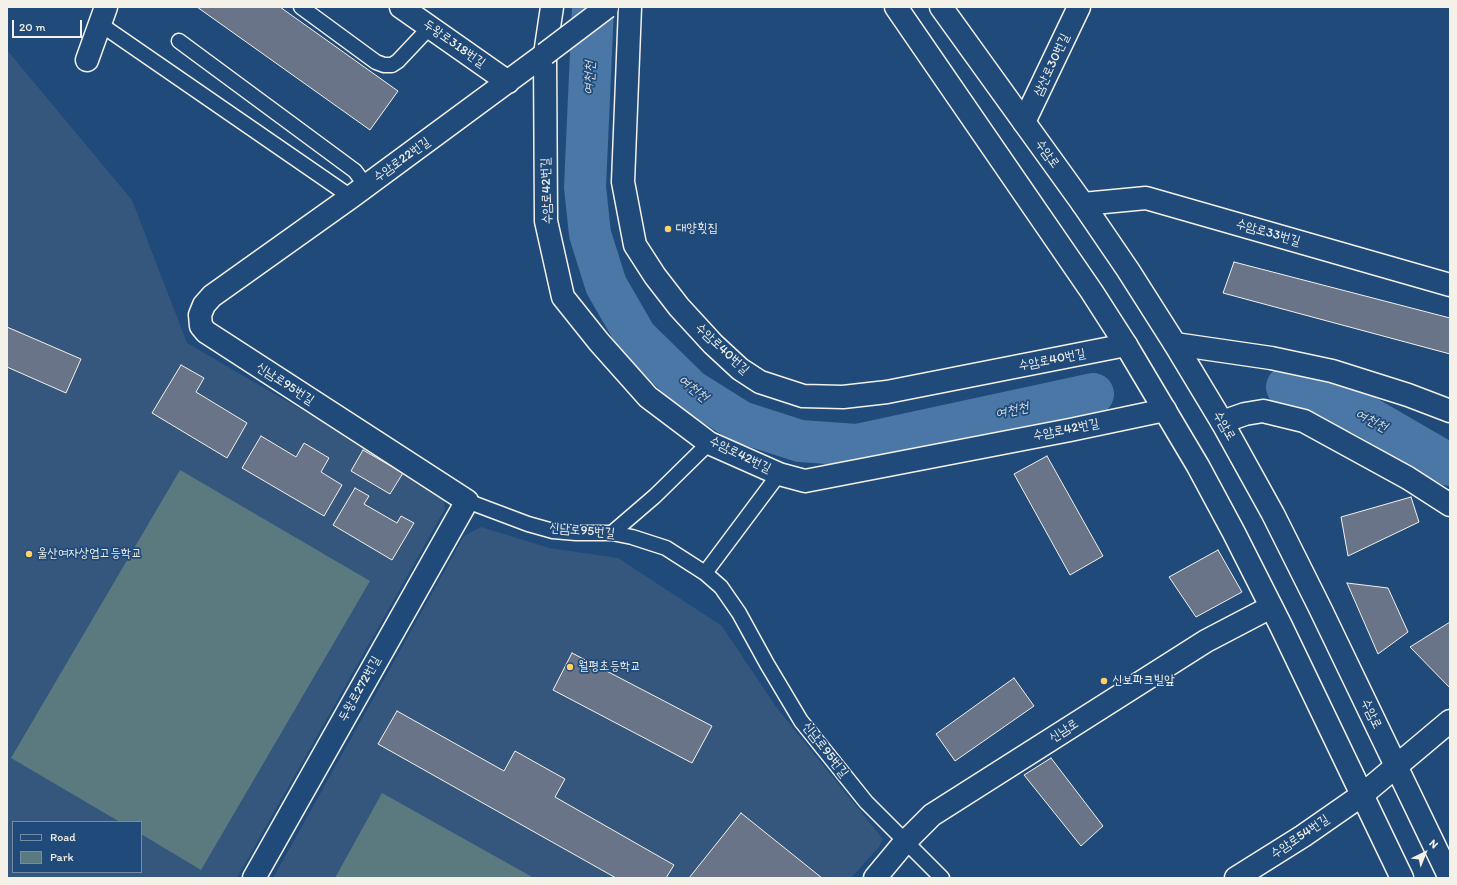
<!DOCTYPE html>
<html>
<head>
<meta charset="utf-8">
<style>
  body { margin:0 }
  #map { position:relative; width:1457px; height:885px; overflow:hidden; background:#1f4a7a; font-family:Itim,sans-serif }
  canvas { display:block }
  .frame { position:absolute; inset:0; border:8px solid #f4f1e8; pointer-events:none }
  .legend { position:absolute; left:12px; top:821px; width:130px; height:52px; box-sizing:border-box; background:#1f4a7a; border:1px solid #748da6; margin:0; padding:5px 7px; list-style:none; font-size:12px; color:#f4f1e8 }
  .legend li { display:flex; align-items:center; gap:8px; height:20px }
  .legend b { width:20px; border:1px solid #748da6 }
  .north { position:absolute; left:1405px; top:833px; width:40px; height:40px; -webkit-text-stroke:3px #1f4a7a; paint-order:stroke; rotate:43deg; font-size:11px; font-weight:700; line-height:16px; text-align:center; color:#f4f1e8 }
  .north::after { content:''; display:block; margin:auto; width:14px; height:18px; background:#f4f1e8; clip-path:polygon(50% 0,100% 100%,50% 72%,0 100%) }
  .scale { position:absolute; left:12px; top:20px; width:70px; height:18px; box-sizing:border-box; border:2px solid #f4f1e8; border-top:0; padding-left:5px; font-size:12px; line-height:14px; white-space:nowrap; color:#f4f1e8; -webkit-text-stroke:3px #1f4a7a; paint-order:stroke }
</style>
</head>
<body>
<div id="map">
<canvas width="1457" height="885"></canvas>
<div class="frame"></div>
<ul class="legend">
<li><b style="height:5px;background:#1f4a7a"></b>Road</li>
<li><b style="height:11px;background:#5a7a7f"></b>Park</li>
</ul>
<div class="north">N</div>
<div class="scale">20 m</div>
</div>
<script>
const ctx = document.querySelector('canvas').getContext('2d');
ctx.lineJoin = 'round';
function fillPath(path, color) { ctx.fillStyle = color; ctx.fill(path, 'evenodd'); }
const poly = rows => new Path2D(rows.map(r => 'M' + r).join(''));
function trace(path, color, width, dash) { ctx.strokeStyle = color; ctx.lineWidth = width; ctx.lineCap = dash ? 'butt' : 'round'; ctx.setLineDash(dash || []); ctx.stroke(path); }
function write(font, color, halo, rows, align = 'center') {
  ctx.font = font + ' Itim,"Poor Story",sans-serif'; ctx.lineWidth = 3.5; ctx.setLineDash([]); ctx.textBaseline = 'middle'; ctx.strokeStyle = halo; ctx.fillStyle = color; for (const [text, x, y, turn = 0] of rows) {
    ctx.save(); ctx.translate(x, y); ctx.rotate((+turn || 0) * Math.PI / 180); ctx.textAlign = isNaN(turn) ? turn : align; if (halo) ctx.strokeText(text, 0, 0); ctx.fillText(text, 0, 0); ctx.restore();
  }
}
fillPath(poly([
  [7,50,132,200,187,343,443,492,445,509,237,878,7,878],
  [13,822,141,822,141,872,13,872],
  [481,527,549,548,618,558,722,626,776,707,883,839,879,847,851,878,273,878,464,536]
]), '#35577e');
fillPath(poly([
  [180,470,370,581,201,870,141,834,141,822,120,822,11,758],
  [382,793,534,878,335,878]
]), '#5a7a7f');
trace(poly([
  [593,7,585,187,590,234,606,285,636,337,690,390,741,422,800,441,857,445,1093,394],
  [1287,387,1362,414,1450,465]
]), '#4a77a5', 42);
const building = poly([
  [197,7,280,7,398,91,370,130,197,7],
  [1234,262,1450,318,1450,354,1223,293,1234,262],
  [7,327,81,359,66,393,7,367,7,327],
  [181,365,204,378,196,392,247,423,227,458,152,413,181,365],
  [261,436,296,457,304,443,329,458,321,472,342,485,324,516,242,468,261,436],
  [363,450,403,473,390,494,351,471,363,450],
  [1047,456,1103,556,1070,575,1014,474,1047,456],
  [355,488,369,496,364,504,397,523,401,516,414,523,392,560,333,525,355,488],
  [1411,497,1419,522,1348,556,1341,517,1411,497],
  [1218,550,1242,592,1196,617,1169,577,1218,550],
  [1347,583,1388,588,1408,632,1378,654,1347,583],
  [1450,622,1450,688,1410,647,1450,622],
  [572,653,712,726,692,763,553,690,572,653],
  [1014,678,1034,706,955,761,936,734,1014,678],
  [397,711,504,771,515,751,565,779,555,797,674,865,666,878,616,878,378,744,397,711],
  [1051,758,1103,826,1081,846,1024,775,1051,758],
  [741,813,822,878,689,878,741,813]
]);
fillPath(building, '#697488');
trace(building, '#f4f1e8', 1);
const service = poly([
  [301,7,376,62,384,65,392,65,398,61,430,27],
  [100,24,351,197],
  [179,41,355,171,366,186],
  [467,501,528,524,553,531,576,533,612,533,632,537,666,548,705,573,721,587,739,613,767,664,801,721,866,802,942,878],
  [612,533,655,496,709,443],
  [705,573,779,474]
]);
const minor = poly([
  [401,7,508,82],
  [87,60,106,7],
  [1024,122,1079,7],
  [1083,204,1146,198,1450,285],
  [1175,344,1271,358,1332,371,1408,395,1450,411],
  [1222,422,1245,414,1263,411,1304,421,1408,478,1450,505],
  [254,878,467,501,206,332,201,326,200,315,204,305,212,296,351,197,545,54],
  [1236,878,1303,836,1362,795,1450,721]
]);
const tertiary = poly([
  [552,7,545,54,546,221,563,297,599,342,648,397,709,443,779,474,805,481,1070,430,1165,410],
  [630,7,623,182,635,245,655,276,679,307,713,344,740,369,760,382,803,396,843,397,887,392,1126,345],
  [875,878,905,842,932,815,1206,641,1271,607]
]);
const secondary = poly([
  [896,7,1092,292,1126,345,1198,466,1234,533,1281,626,1402,878],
  [941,7,1083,204,1128,270,1175,344,1222,422,1273,514,1320,608,1450,878]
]);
trace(service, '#f4f1e8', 17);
trace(minor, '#f4f1e8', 25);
trace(tertiary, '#f4f1e8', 25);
trace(secondary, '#f4f1e8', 25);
trace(service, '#1f4a7a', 14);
trace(minor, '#1f4a7a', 22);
trace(tertiary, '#1f4a7a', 22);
trace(secondary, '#1f4a7a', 22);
const minorBridge = poly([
  [545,54,607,7]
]);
trace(minorBridge, '#f4f1e8', 25, []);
trace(minorBridge, '#1f4a7a', 22);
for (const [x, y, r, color] of [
  [668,229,4,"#ffd166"],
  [29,554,4,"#ffd166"],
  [570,667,4,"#ffd166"],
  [1104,681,4,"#ffd166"]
]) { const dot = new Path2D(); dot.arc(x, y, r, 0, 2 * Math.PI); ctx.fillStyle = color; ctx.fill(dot); trace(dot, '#1f4a7a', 1.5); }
write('13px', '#f4f1e8', '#1f4a7a', [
  ["두왕로318번길",454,44,35],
  ["삼산로30번길",1052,65,-65],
  ["수암로",1047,154,54],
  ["수암로22번길",402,160,-36],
  ["수암로42번길",547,191,-92],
  ["수암로33번길",1268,233,16],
  ["수암로40번길",722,349,43],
  ["수암로40번길",1052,360,-11],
  ["신남로95번길",285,384,33],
  ["수암로",1224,426,60],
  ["수암로42번길",1066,430,-11],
  ["수암로42번길",740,455,26],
  ["신남로95번길",582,531,5],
  ["두왕로272번길",360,689,-61],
  ["수암로",1371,714,64],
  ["신남로",1064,731,-33],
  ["신남로95번길",825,750,52],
  ["수암로54번길",1300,837,-34]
]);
write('13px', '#f4f1e8', '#1f4a7a', [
  ["대양횟집",676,229],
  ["울산여자상업고등학교",37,554],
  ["월평초등학교",578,667],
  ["신보파크빌앞",1112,681]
], 'left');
write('italic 14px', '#dadfde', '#1f4a7a', [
  ["여천천",590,78,-87],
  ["여천천",693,389,38],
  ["여천천",1012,411,-12],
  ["여천천",1371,421,27]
]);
</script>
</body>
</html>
